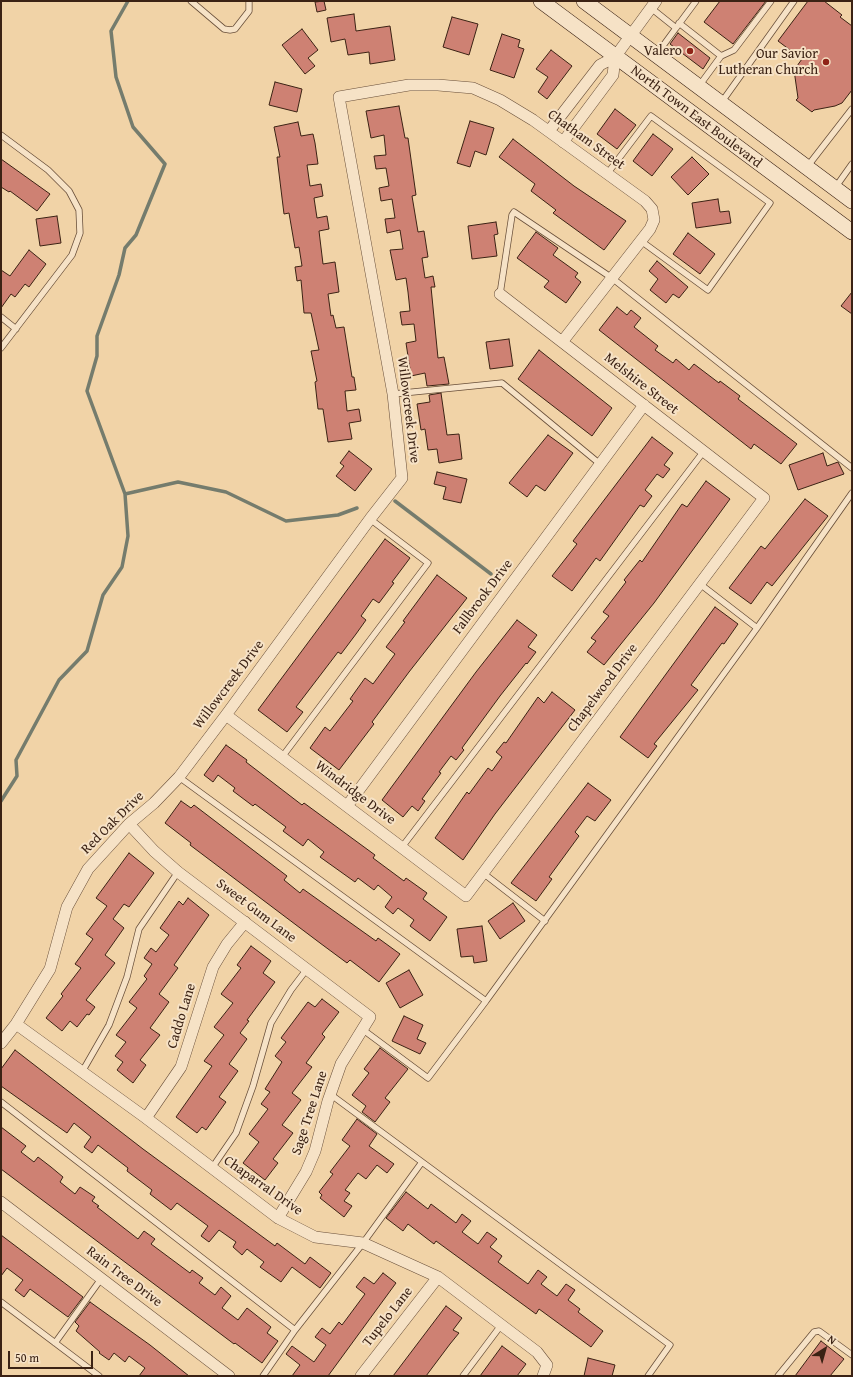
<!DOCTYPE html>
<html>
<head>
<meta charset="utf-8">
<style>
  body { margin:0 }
  #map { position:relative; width:853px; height:1377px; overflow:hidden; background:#f1d3a7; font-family:"Gentium Book Plus",serif }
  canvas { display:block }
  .frame { position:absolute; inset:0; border:2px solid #3b2214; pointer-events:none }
  .north { position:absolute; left:805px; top:1329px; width:40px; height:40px; -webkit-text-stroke:3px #f6e2c6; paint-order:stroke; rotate:37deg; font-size:11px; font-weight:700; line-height:16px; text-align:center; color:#3b2214 }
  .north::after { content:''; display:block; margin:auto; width:14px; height:18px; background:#3b2214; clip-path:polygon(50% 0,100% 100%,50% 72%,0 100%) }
  .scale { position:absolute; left:8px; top:1351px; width:85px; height:18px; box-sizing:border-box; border:2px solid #3b2214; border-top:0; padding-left:5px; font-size:12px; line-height:14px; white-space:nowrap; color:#3b2214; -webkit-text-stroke:3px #f6e2c6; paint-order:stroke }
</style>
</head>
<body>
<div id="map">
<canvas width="853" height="1377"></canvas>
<div class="frame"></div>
<div class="north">N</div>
<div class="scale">50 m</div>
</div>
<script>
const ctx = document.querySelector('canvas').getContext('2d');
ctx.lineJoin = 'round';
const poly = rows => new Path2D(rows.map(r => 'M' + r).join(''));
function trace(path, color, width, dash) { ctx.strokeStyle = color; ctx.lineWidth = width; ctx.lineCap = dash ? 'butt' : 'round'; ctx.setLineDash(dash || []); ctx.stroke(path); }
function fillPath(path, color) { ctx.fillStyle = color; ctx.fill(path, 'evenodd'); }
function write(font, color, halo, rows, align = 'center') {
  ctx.font = font + ' "Gentium Book Plus",serif'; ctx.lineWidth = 4; ctx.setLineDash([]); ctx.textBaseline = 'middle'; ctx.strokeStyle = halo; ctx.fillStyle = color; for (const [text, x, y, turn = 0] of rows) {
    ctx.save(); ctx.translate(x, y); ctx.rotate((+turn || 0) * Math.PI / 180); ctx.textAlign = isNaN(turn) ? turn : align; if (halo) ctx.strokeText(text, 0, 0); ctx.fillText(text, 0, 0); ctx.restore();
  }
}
trace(poly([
  [125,494,178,482,226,492,286,521,338,515,357,508],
  [395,501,491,574],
  [1,801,17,776,16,760,59,680,87,651,103,595,122,567,128,536,125,494,87,391,97,356,97,336,119,275,125,248,136,235,165,164,133,127,116,77,111,31,128,1]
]), '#757c6d', 3.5);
const building = poly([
  [324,1,326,10,317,12,315,2,324,1],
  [720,1,766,1,733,44,704,22,720,1],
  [808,1,824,1,842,15,840,17,852,26,852,90,842,103,835,106,814,110,812,112,796,100,798,98,794,70,802,59,778,41,808,1],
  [354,14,356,31,390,26,395,60,370,64,369,52,348,55,345,39,331,42,327,18,354,14],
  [452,17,478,24,469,55,443,47,452,17],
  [302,29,318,50,308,58,315,66,305,74,282,45,302,29],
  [678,33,710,58,703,69,670,44,678,33],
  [502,34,520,40,518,47,524,49,514,78,490,70,502,34],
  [551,50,572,66,547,99,538,92,548,77,536,69,551,50],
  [275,82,302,89,297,112,269,105,275,82],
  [399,106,405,138,408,138,416,195,412,196,418,232,424,231,428,257,422,258,425,278,433,276,435,287,431,287,438,358,444,357,449,384,427,386,425,373,411,376,406,343,416,341,414,324,402,325,400,312,410,311,408,292,406,278,396,280,390,250,403,249,400,230,387,233,385,219,395,218,392,199,381,201,379,188,389,186,386,168,376,169,374,156,386,155,384,135,371,138,366,111,399,106],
  [615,109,636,125,617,149,597,134,615,109],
  [470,121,494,128,486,155,475,151,470,167,457,163,470,121],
  [298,122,301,136,313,134,315,143,318,164,307,165,310,186,321,184,323,196,314,198,317,218,327,216,329,229,319,231,323,264,335,262,339,292,328,294,331,316,333,315,336,328,344,327,352,377,354,377,356,390,345,391,347,411,359,409,361,421,349,423,352,439,328,442,323,409,318,409,315,382,317,381,311,351,319,350,311,313,304,313,301,280,297,281,295,267,302,266,299,247,295,248,289,213,284,214,277,157,280,157,274,127,298,122],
  [653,134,673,149,652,176,633,161,653,134],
  [513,139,574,186,626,221,604,250,553,213,556,210,531,191,535,184,499,157,513,139],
  [692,157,709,174,688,195,671,177,692,157],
  [1,159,50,194,37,211,10,191,9,192,1,187,1,159],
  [718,199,720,212,729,211,731,223,696,228,692,203,718,199],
  [57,216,61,243,40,246,36,219,57,216],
  [496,222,498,234,494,235,497,256,472,259,468,226,496,222],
  [536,232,558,248,553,255,578,273,575,277,581,282,566,303,544,287,549,281,517,258,536,232],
  [688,233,715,254,700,274,673,254,688,233],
  [29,250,46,264,29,287,25,284,15,297,11,294,1,308,1,270,10,276,29,250],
  [657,261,688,287,679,298,673,294,666,303,650,290,658,279,649,271,657,261],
  [852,292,852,314,841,306,852,292],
  [617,307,627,315,631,310,641,318,634,327,658,346,655,350,673,363,676,359,689,370,694,364,719,383,720,381,740,396,738,399,797,444,781,464,754,444,751,449,599,330,617,307],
  [509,339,513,366,490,369,486,342,509,339],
  [539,350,612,408,592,436,518,379,539,350],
  [441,393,447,435,459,434,462,459,439,463,437,449,428,450,425,429,421,430,417,404,430,402,429,395,441,393],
  [548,435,573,453,545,491,536,485,527,497,509,483,548,435],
  [652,437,673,453,664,465,670,469,663,478,657,474,645,490,652,496,644,507,640,505,600,561,596,558,572,591,552,576,577,544,573,541,652,437],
  [349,451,372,469,355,491,336,476,344,466,340,463,349,451],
  [823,453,827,466,838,462,844,474,798,490,789,465,823,453],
  [437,472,467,479,461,503,443,499,446,487,434,484,437,472],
  [706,481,730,499,654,603,604,665,587,652,596,641,591,638,609,616,603,612,626,582,624,580,640,560,642,562,682,504,687,507,706,481],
  [805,499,828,516,772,586,767,582,751,604,729,588,761,546,765,549,805,499],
  [385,539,410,558,392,582,394,583,379,603,373,599,361,616,366,620,356,634,341,654,338,652,296,707,303,712,287,732,258,710,385,539],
  [437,575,467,598,409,672,372,722,374,724,339,770,310,748,325,727,330,731,353,701,350,699,365,678,373,684,395,654,386,647,405,622,403,621,437,575],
  [715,607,738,624,724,644,722,643,691,685,698,690,654,744,657,746,648,758,620,737,715,607],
  [517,620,537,635,528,647,536,652,527,664,526,663,500,696,462,748,464,750,456,760,451,756,439,772,441,773,422,799,425,801,418,811,412,806,403,817,382,800,476,672,517,620],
  [552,692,575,710,495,814,463,860,435,838,467,792,469,794,488,768,492,771,502,757,496,752,504,742,506,743,538,697,544,703,552,692],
  [226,745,247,760,246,762,302,805,304,803,375,855,373,858,404,881,406,878,427,893,423,899,447,917,430,941,410,926,414,920,398,908,393,914,385,907,392,897,378,885,374,890,358,878,355,882,320,857,324,852,308,839,303,846,283,831,286,827,255,804,253,806,233,791,235,788,218,775,213,782,204,775,226,745],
  [588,783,611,800,595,821,587,816,575,832,579,836,549,877,552,879,536,901,511,883,588,783],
  [181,801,191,808,194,805,287,876,284,880,300,893,303,889,376,941,378,938,400,954,379,982,350,960,347,963,320,943,190,845,191,843,165,823,181,801],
  [129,853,154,873,129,907,124,904,113,919,124,928,105,955,115,963,86,1000,95,1007,89,1015,87,1014,77,1027,70,1021,62,1031,46,1018,63,996,61,994,81,968,75,964,93,939,86,934,107,906,96,898,129,853],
  [188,898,209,915,174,965,178,968,159,994,169,1002,150,1028,160,1035,140,1060,146,1065,133,1083,117,1070,123,1062,115,1056,126,1042,116,1035,137,1008,129,1002,147,979,144,976,152,964,144,958,151,948,156,952,169,935,160,928,179,901,183,905,188,898],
  [513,903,525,921,500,939,488,921,513,903],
  [482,926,487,961,474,963,473,956,461,957,457,929,482,926],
  [251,946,271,961,263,973,275,982,247,1020,249,1021,240,1033,247,1039,229,1064,238,1071,219,1097,226,1102,206,1130,202,1127,197,1133,176,1117,212,1066,204,1061,224,1035,214,1027,233,1003,221,994,241,968,237,965,251,946],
  [409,970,423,995,400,1008,386,983,409,970],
  [322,999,339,1012,322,1034,325,1037,306,1063,312,1067,292,1093,301,1100,282,1125,293,1133,273,1159,278,1163,265,1180,243,1163,259,1142,249,1134,268,1109,261,1104,270,1092,265,1089,282,1062,275,1056,286,1042,281,1038,308,1002,315,1007,322,999],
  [404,1016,423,1025,417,1039,426,1043,420,1054,392,1041,404,1016],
  [380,1048,408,1069,385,1098,390,1102,375,1122,362,1112,366,1106,352,1095,369,1073,364,1069,380,1048],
  [15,1050,143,1149,275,1246,277,1243,305,1264,310,1257,331,1273,320,1288,292,1267,281,1282,260,1267,264,1262,247,1249,242,1255,233,1247,236,1242,219,1230,209,1242,201,1236,208,1226,177,1203,171,1210,150,1194,152,1190,127,1171,128,1168,98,1145,92,1153,84,1147,91,1137,74,1123,67,1133,1,1086,1,1069,15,1050],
  [357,1119,377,1134,369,1146,394,1164,387,1173,377,1165,366,1179,358,1173,345,1190,350,1193,344,1201,352,1206,344,1217,320,1198,322,1195,319,1192,333,1174,330,1172,350,1146,342,1140,357,1119],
  [1,1127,26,1146,21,1152,34,1162,38,1157,51,1167,63,1177,60,1182,75,1194,80,1187,95,1197,92,1201,99,1206,97,1207,138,1239,144,1231,155,1239,151,1244,190,1273,192,1270,203,1278,199,1283,215,1295,221,1287,231,1296,222,1308,238,1320,247,1308,271,1327,267,1333,278,1341,262,1363,235,1343,234,1344,1,1169,1,1127],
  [406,1192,428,1209,431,1204,456,1223,462,1214,471,1221,462,1232,478,1244,487,1232,497,1239,490,1247,502,1256,498,1262,528,1284,538,1270,547,1277,541,1284,557,1296,566,1284,575,1290,568,1300,580,1309,578,1312,603,1331,591,1347,539,1309,536,1314,436,1241,434,1244,408,1224,403,1231,386,1218,406,1192],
  [1,1235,83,1297,68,1317,30,1289,24,1297,15,1290,23,1280,7,1268,1,1276,1,1235],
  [383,1273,396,1283,328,1376,292,1376,300,1365,286,1354,292,1346,314,1362,326,1345,315,1337,322,1328,330,1334,339,1322,342,1325,365,1294,356,1287,364,1277,374,1284,383,1273],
  [90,1302,150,1345,189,1376,139,1376,145,1368,129,1356,125,1362,114,1353,109,1360,99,1353,100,1352,76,1331,79,1326,75,1322,90,1302],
  [446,1306,462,1318,453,1330,459,1333,450,1344,426,1376,393,1376,446,1306],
  [821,1341,844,1359,830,1376,795,1376,821,1341],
  [502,1346,526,1364,517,1376,480,1376,502,1346],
  [588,1358,615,1365,612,1376,584,1376,588,1358]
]);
fillPath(building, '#ce8173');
trace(building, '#3b2214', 1);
const lane = poly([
  [191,1,224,29,230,30,235,29,249,11,249,1],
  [651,8,676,28,696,1],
  [679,23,721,56,699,86],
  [657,54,676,28],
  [721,56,734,50,771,1],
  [721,103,794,1],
  [1,135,48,170,69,191,79,210,80,233,72,255,1,348],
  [807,167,852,109],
  [607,174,651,116,770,203,708,290,641,241],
  [835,188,852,164],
  [500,294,512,215,514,212,612,278,852,468],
  [1,317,16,329],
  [393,394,502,383,600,464],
  [700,584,757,628],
  [282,757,428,563,370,519],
  [179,777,486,1001,757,628,852,493],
  [402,847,704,451],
  [483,873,545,921],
  [362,1029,428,1078,486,1001],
  [82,1072,109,1025,127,977,139,929,178,872],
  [330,1094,422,1162],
  [1,1102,295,1330],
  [212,1168,236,1133,253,1086,271,1023,291,990,307,969],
  [1,1302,99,1376],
  [55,1343,101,1279],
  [263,1376,295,1330,363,1243,422,1162,670,1345,648,1376],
  [463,1376,502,1324],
  [778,1376,814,1332,819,1331,852,1355]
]);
const street = poly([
  [549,131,600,65,615,57,656,1],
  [563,142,613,75,615,57],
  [226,715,466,896,764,498,500,294],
  [347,806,644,405],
  [129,824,154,851,178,872,370,1017,341,1064,328,1101,315,1151,306,1172,278,1218],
  [16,1024,146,1118,278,1218,315,1237,363,1243,438,1277,537,1352,547,1365,543,1376],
  [1,1043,16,1024,50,969,67,907,88,869,129,824,154,803,179,777,226,715,370,519,402,478,393,394,339,97,409,85,438,85,473,88,500,100,533,120,645,201,652,209,654,220,650,229,562,342],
  [146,1118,181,1067,213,967,227,944,245,922],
  [1,1202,229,1376],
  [361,1376,438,1277]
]);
const secondary = poly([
  [541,1,852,232],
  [584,1,852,201]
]);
trace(lane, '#684e39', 7);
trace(street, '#684e39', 12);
trace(secondary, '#3b2214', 16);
trace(lane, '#f6e2c6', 5.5);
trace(street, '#f6e2c6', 11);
trace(secondary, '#f6e2c6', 15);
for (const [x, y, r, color] of [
  [690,51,4,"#8f2418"],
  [826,62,4,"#8f2418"]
]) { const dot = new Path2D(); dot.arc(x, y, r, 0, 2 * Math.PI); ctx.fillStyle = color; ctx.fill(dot); trace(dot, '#f6e2c6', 1.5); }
write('14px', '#3b2214', '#f6e2c6', [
  ["Valero",682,51],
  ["Our Savior",818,54],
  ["Lutheran Church",818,70]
], 'right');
write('14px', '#3b2214', '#f6e2c6', [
  ["North Town East Boulevard",696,117,37],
  ["Chatham Street",586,140,36],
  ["Melshire Street",641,384,38],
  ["Willowcreek Drive",408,410,83],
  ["Fallbrook Drive",483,597,-53],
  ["Willowcreek Drive",229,685,-53],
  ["Chapelwood Drive",603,688,-53],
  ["Windridge Drive",355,793,37],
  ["Red Oak Drive",113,823,-45],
  ["Sweet Gum Lane",256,911,37],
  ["Caddo Lane",182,1016,-73],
  ["Sage Tree Lane",310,1113,-72],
  ["Chaparral Drive",263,1186,35],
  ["Rain Tree Drive",124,1277,37],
  ["Tupelo Lane",388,1317,-52]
]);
</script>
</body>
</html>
